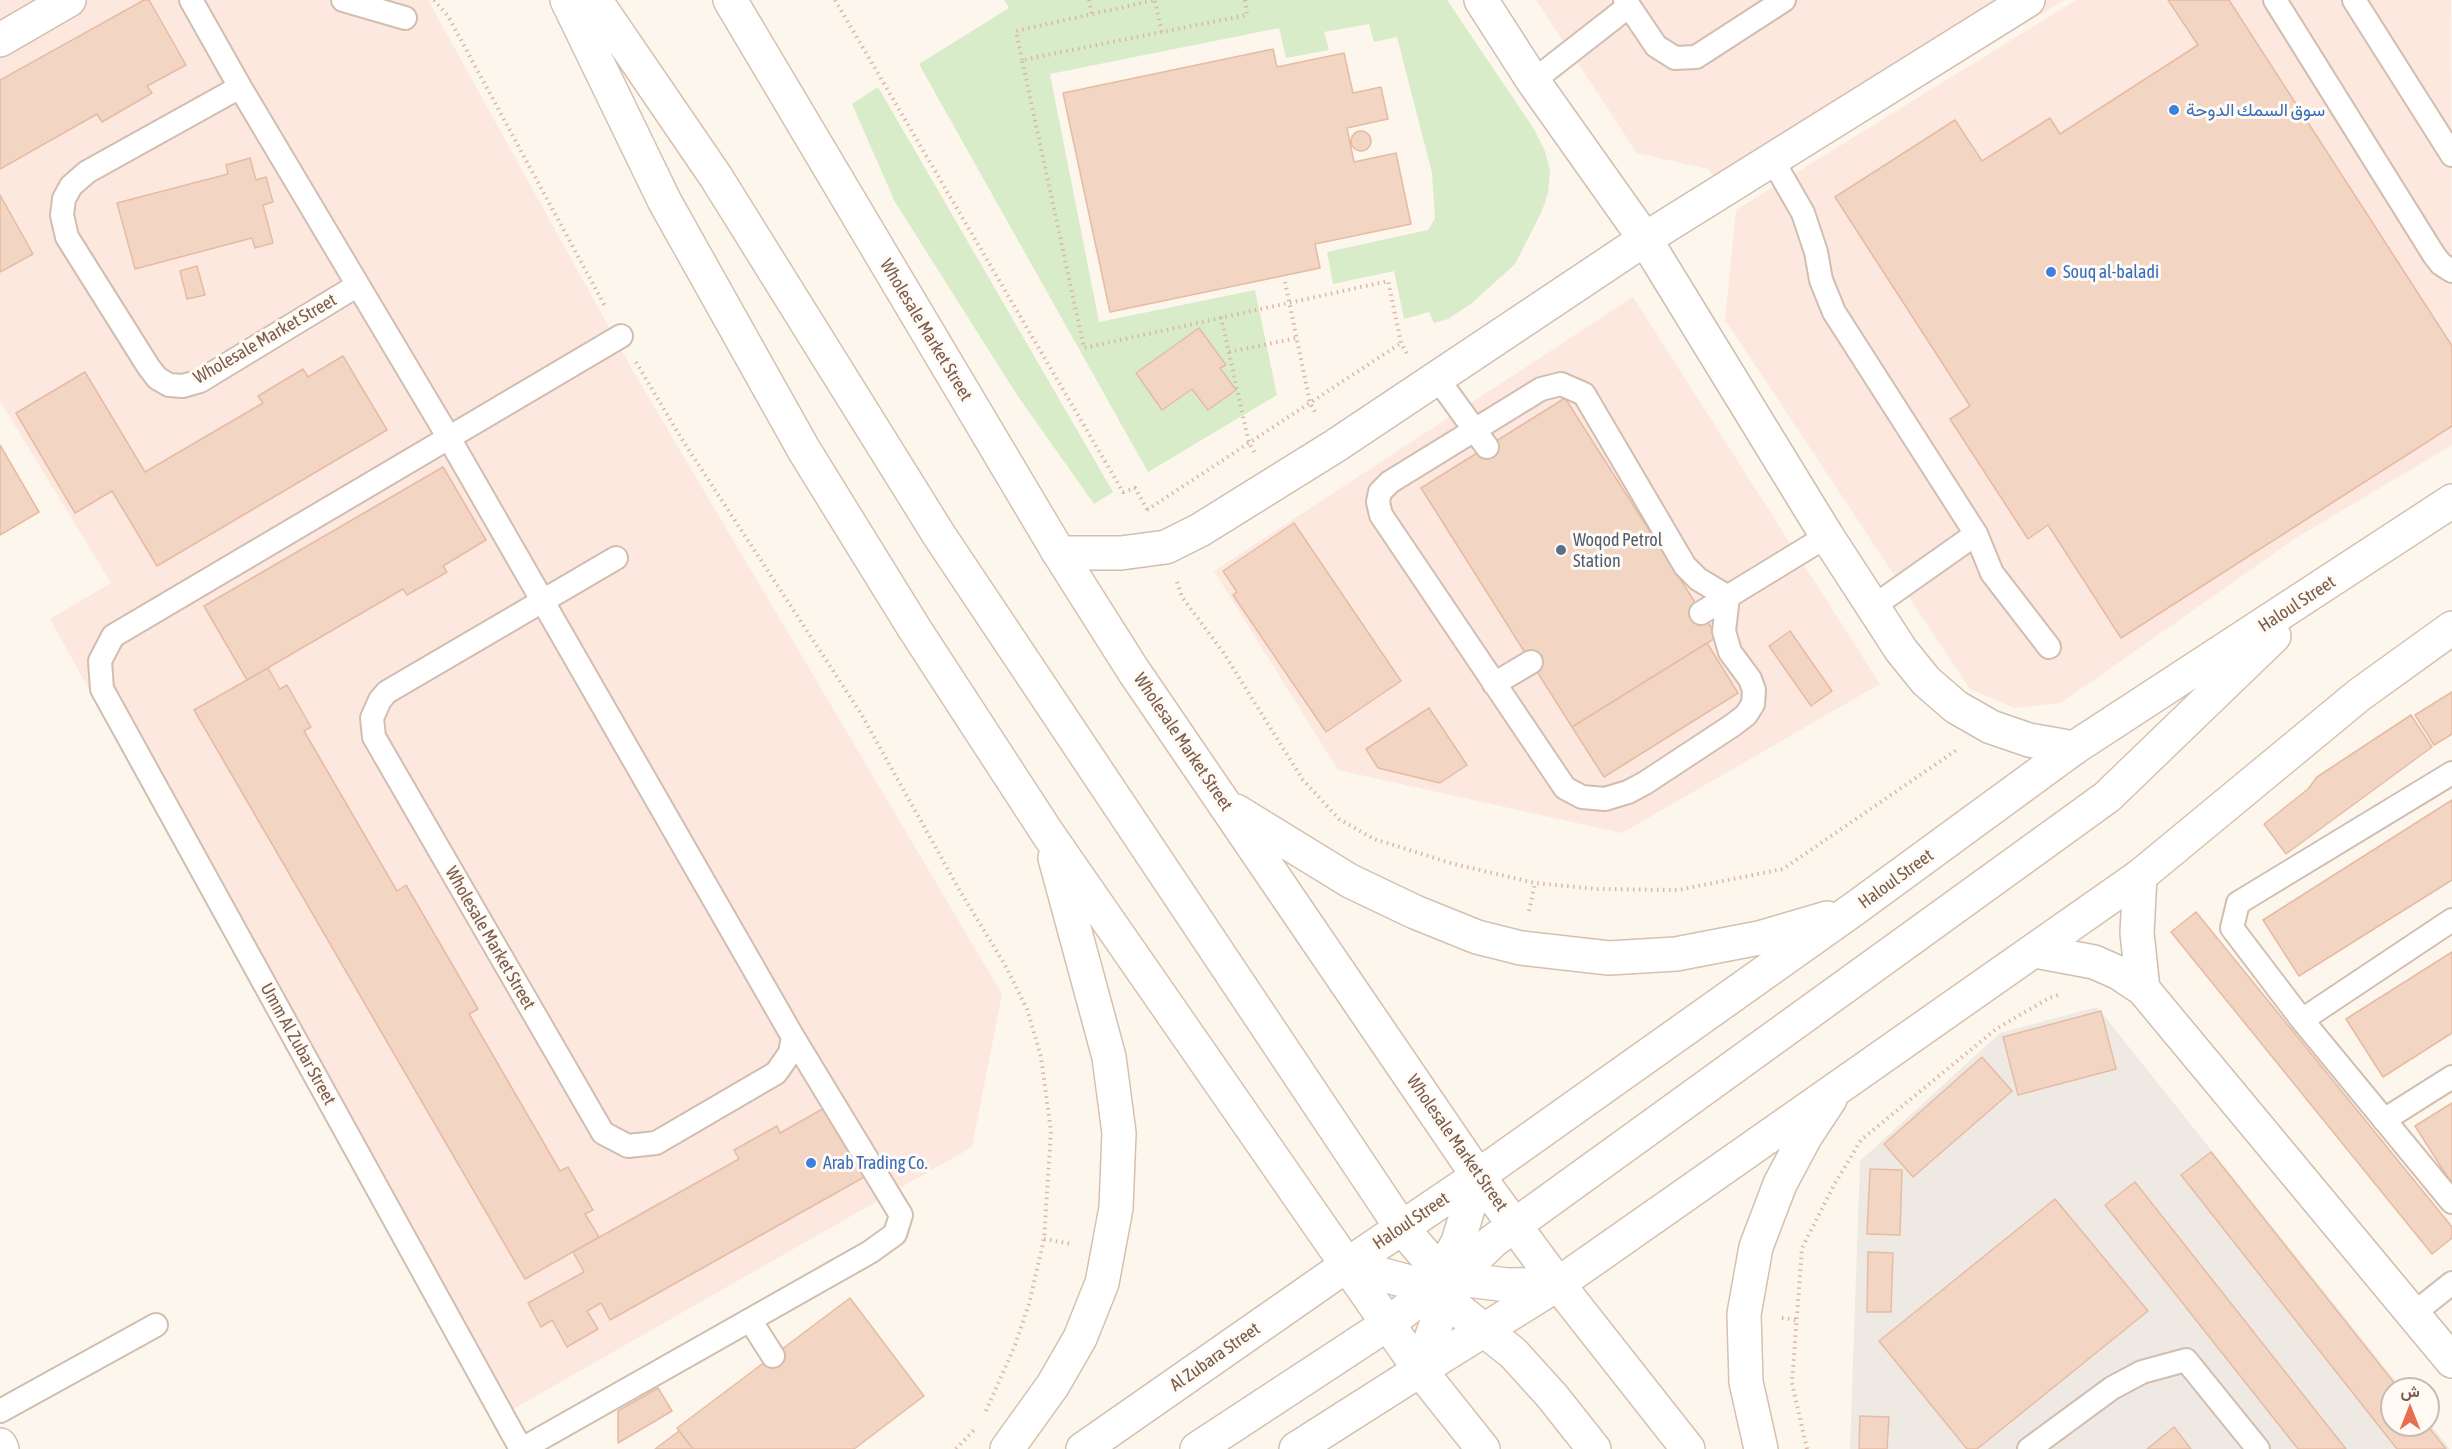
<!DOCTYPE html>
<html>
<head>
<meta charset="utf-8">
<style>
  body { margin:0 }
  #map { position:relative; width:2452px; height:1449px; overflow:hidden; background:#fdf6ec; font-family:"Asap Condensed",Vazirmatn,sans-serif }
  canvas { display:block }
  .north { position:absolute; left:2380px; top:1377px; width:60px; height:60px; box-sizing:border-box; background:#fffaf3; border:2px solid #cabbb1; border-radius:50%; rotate:0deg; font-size:16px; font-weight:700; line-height:24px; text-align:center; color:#7a5c4d }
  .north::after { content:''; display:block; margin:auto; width:21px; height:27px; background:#e76f51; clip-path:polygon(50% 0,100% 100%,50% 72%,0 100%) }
</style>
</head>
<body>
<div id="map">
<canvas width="2452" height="1449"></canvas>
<div class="north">ش</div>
</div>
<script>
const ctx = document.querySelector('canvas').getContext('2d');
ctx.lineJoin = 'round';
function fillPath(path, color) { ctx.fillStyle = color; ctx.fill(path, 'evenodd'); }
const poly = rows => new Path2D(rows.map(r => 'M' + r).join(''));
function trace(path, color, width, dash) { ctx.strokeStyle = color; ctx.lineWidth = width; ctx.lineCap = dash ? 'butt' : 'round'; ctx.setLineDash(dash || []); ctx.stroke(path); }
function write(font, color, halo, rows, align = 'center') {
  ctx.font = font + ' "Asap Condensed",Vazirmatn,sans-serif'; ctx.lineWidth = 6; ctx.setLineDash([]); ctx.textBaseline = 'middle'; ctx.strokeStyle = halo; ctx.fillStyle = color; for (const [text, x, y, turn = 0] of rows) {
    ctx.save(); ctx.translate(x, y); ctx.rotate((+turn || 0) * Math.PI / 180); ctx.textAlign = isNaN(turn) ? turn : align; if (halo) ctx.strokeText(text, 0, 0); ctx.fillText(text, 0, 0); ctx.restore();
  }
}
fillPath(poly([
  [0,0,428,0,636,376,1002,994,972,1147,494,1420,50,619,111,583,0,401],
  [1536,0,2064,0,1735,203,1708,169,1637,153],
  [2076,0,2451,0,2452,445,2296,538,2061,703,2014,708,1970,689,1725,320,1736,210],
  [1633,297,1880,684,1622,833,1338,770,1214,571]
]), '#fde8e0');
fillPath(poly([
  [2097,1007,2402,1389,2392,1389,2392,1425,2428,1425,2428,1421,2450,1449,1850,1449,1860,1161,2000,1033]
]), '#efe9e4');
fillPath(poly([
  [1004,0,1447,0,1534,129,1545,151,1550,170,1548,193,1542,211,1515,264,1472,303,1448,319,1434,323,1429,312,1404,319,1394,271,1333,284,1327,252,1428,230,1435,218,1432,173,1397,37,1374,42,1369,24,1324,32,1329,50,1286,58,1279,28,1050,74,1099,322,1255,290,1277,395,1148,472,919,64,1009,8],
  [878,87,1113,492,1094,504,1017,395,895,202,852,104]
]), '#d8ecc9');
const building = poly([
  [144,0,149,0,186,65,147,86,152,93,102,122,97,114,0,169,0,80,144,0],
  [2168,0,2229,0,2452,346,2452,426,2121,638,2048,525,2028,539,1950,419,1970,406,1835,197,1955,120,1982,161,2050,118,2060,134,2198,45,2168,0],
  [1273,49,1277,67,1344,53,1353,93,1381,87,1388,119,1347,128,1354,162,1396,153,1411,224,1315,244,1320,268,1110,312,1063,93,1273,49],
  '1351 141a10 10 0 1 1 20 0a10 10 0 1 1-20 0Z',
  [250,158,256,180,266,177,273,202,263,205,273,243,255,248,252,238,135,269,117,203,228,174,226,165,250,158],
  [0,195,33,254,0,272,0,195],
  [197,266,205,295,187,299,180,271,197,266],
  [1199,328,1226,365,1220,368,1236,390,1208,410,1192,389,1162,410,1136,373,1199,328],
  [343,356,387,430,157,566,112,491,75,513,16,413,85,372,145,472,263,403,258,396,303,369,308,377,343,356],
  [1565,398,1717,637,1572,727,1421,488,1565,398],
  [0,445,39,512,0,535,0,445],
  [443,467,486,540,443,566,447,572,407,595,403,589,247,680,204,606,443,467],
  [1294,523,1401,681,1326,732,1233,595,1237,592,1223,571,1294,523],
  [1790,631,1832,691,1811,706,1769,646,1790,631],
  [1707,643,1738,693,1604,777,1572,727,1707,643],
  [268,668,280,689,287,685,311,727,304,731,397,891,406,885,478,1009,469,1014,560,1171,568,1167,593,1210,585,1214,599,1237,525,1279,194,710,268,668],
  [2452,692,2452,734,2434,745,2415,715,2452,692],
  [1429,708,1467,765,1440,783,1378,768,1366,749,1429,708],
  [2411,715,2432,747,2286,854,2264,824,2308,789,2317,777,2411,715],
  [2452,800,2452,880,2299,976,2263,920,2452,800],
  [2196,912,2452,1227,2452,1238,2432,1254,2171,932,2196,912],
  [2452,952,2452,1033,2383,1077,2346,1019,2452,952],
  [2101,1011,2116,1069,2018,1095,2003,1037,2101,1011],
  [1982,1057,2012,1091,1913,1177,1884,1144,1982,1057],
  [2452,1103,2452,1184,2415,1126,2452,1103],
  [826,1107,866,1176,610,1320,601,1303,587,1311,598,1329,567,1347,552,1320,541,1327,528,1303,584,1272,573,1252,739,1159,734,1150,777,1126,780,1133,826,1107],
  [2211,1152,2399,1389,2392,1389,2392,1425,2427,1425,2446,1449,2397,1449,2181,1175,2211,1152],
  [1870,1169,1902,1170,1900,1235,1867,1234,1870,1169],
  [2135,1182,2346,1449,2298,1449,2105,1205,2135,1182],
  [2055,1199,2148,1311,1977,1449,1967,1449,1879,1341,2055,1199],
  [1868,1252,1893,1253,1891,1312,1867,1312,1868,1252],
  [850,1298,924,1396,854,1449,693,1449,677,1428,850,1298],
  [658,1388,672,1411,618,1443,618,1411,658,1388],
  [1860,1416,1889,1417,1887,1449,1859,1449,1860,1416],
  [2174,1427,2191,1449,2147,1449,2174,1427],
  [679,1431,693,1449,655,1449,679,1431]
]);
fillPath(building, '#f3d5c3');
trace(building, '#e6bba3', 1.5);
const service = poly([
  [191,0,240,87,449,438,793,1037,901,1215,895,1234,870,1252,522,1449],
  [343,0,405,18],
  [1625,0,1656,46,1675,58,1696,57,1784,0],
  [2275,0,2434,255,2441,264,2452,271],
  [2354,0,2452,155],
  [1533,81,1629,6],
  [240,87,87,172,71,186,64,199,62,215,67,237,148,366,157,378,169,385,183,386,200,381,358,285],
  [1772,159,1803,213,1816,252,1821,280,1834,312,1976,534,1992,573,2049,647],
  [1437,378,1487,447],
  [1561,384,1584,394,1685,566,1698,579,1728,597,1724,631,1730,652,1750,679,1754,690,1753,704,1746,715,1733,725,1645,783,1628,792,1605,799,1582,797,1565,788,1381,515,1378,502,1380,492,1390,482,1541,389,1561,384],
  [616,558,387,692,380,700,372,718,374,737,603,1133,628,1146,656,1143,776,1073,790,1053,793,1037],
  [1874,606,1976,534],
  [1701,613,1827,536],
  [1494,684,1531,662],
  [2452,773,2238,903,2232,928,2302,1020,2452,1202],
  [2302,1020,2452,920],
  [2384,1120,2452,1077],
  [2413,1314,2452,1283],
  [750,1320,773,1356],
  [0,1411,156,1325],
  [521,1449,102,689,100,661,113,636,621,336],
  [2029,1449,2112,1388,2142,1372,2186,1360,2258,1449]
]);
const minor = poly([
  [1481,0,1533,81,1645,239,1827,536,1901,650,1926,681,1956,707,1991,727,2029,740,2074,748],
  [0,40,69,0],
  [1059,553,1121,553,1166,547,1200,530,1335,446,1645,239,2028,0],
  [2140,876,2137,933,2143,989],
  [2035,951,2094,962,2119,973,2143,989,2452,1361],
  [0,1445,2,1449]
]);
const tertiary = poly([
  [1083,1449,1347,1265],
  [1296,1449,1420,1370]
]);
const secondary = poly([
  [567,0,665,202,804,450,914,628,1048,834,1347,1265,1420,1370,1483,1449],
  [595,0,716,177,939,535,1401,1227,1426,1256,1444,1272,1458,1279,1508,1285,1558,1284],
  [730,0,1059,553,1133,670,1478,1176,1558,1284,1688,1449],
  [1236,811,1350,881,1415,912,1477,937,1521,948,1609,958,1676,954,1759,938,1827,918],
  [1347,1265,1478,1176,1854,909,2074,748,2452,501],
  [1347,1265,1406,1281,1445,1299,1513,1353,1552,1396,1594,1449],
  [1420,1370,1558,1284,2140,876,2359,695,2452,628],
  [1420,1370,1445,1299,1474,1259,1493,1241,2107,797,2274,636],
  [1007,1449,1053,1385,1080,1338,1102,1283,1116,1208,1119,1133,1109,1057,1055,858],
  [1197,1449,1389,1323,1431,1290,1458,1242,1478,1176],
  [1761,1449,1746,1382,1744,1314,1756,1247,1780,1184,1805,1137,1830,1099]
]);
trace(service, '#d1beb0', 26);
trace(minor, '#d1beb0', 36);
trace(tertiary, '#d1beb0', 36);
trace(secondary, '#d6c0b0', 36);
trace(poly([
  [434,0,448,16,606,308],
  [835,0,1123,492,1135,488,1148,511],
  [1089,0,1092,15],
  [1245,0,1247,15,1022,60,1084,348,1388,281,1401,343,1407,354],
  [1155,1,1162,33],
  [1022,60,1016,31,1155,0],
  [1285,282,1310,403,1317,415],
  [1221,317,1249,443,1255,453],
  [1229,352,1297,338],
  [636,362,681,438,860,712,960,891,1005,965,1027,1009,1041,1057,1051,1131,1044,1239,1029,1304,1015,1345,986,1411],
  [1147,510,1401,343],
  [1177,582,1182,597,1223,652,1303,780,1339,819,1374,839,1454,864,1535,883,1597,889,1678,890,1783,869,1958,749],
  [1529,911,1535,883],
  [1044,1239,1072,1244],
  [1782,1318,1796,1320],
  [956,1449,974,1430],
  [1807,1449,1792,1383,1802,1248,1834,1185,1861,1140,1996,1029,2049,998,2061,994]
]), '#d9b8a5', 4, [1.5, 4.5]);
trace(service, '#fff', 22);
trace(minor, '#fff', 33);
trace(tertiary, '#fff', 33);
trace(secondary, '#fff', 33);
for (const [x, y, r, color] of [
  [2174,110,6,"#3f7fe0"],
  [2051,272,6,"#3f7fe0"],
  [1561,550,6,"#5c6f8a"],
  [811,1163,6,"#3f7fe0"]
]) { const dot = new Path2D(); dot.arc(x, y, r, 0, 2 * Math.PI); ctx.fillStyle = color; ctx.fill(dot); trace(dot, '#fffaf3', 2); }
write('18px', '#366cbe', '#fffaf3', [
  ["سوق السمك الدوحة",2186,110],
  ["Souq al-baladi",2063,272],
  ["Arab Trading Co.",823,1163]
], 'left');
write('18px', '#7a5c4d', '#fffaf3', [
  ["Wholesale Market Street",926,330,59],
  ["Wholesale Market Street",265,339,-30],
  ["Haloul Street",2297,604,-33],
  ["Wholesale Market Street",1183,742,56],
  ["Haloul Street",1896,879,-36],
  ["Wholesale Market Street",490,938,60],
  ["Umm Al Zubar Street",298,1044,61],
  ["Wholesale Market Street",1457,1143,55],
  ["Haloul Street",1411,1221,-34],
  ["Al Zubara Street",1215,1357,-35]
]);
write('18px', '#4e5e75', '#fffaf3', [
  ["Woqod Petrol",1573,540],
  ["Station",1573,561]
], 'left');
</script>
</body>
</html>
